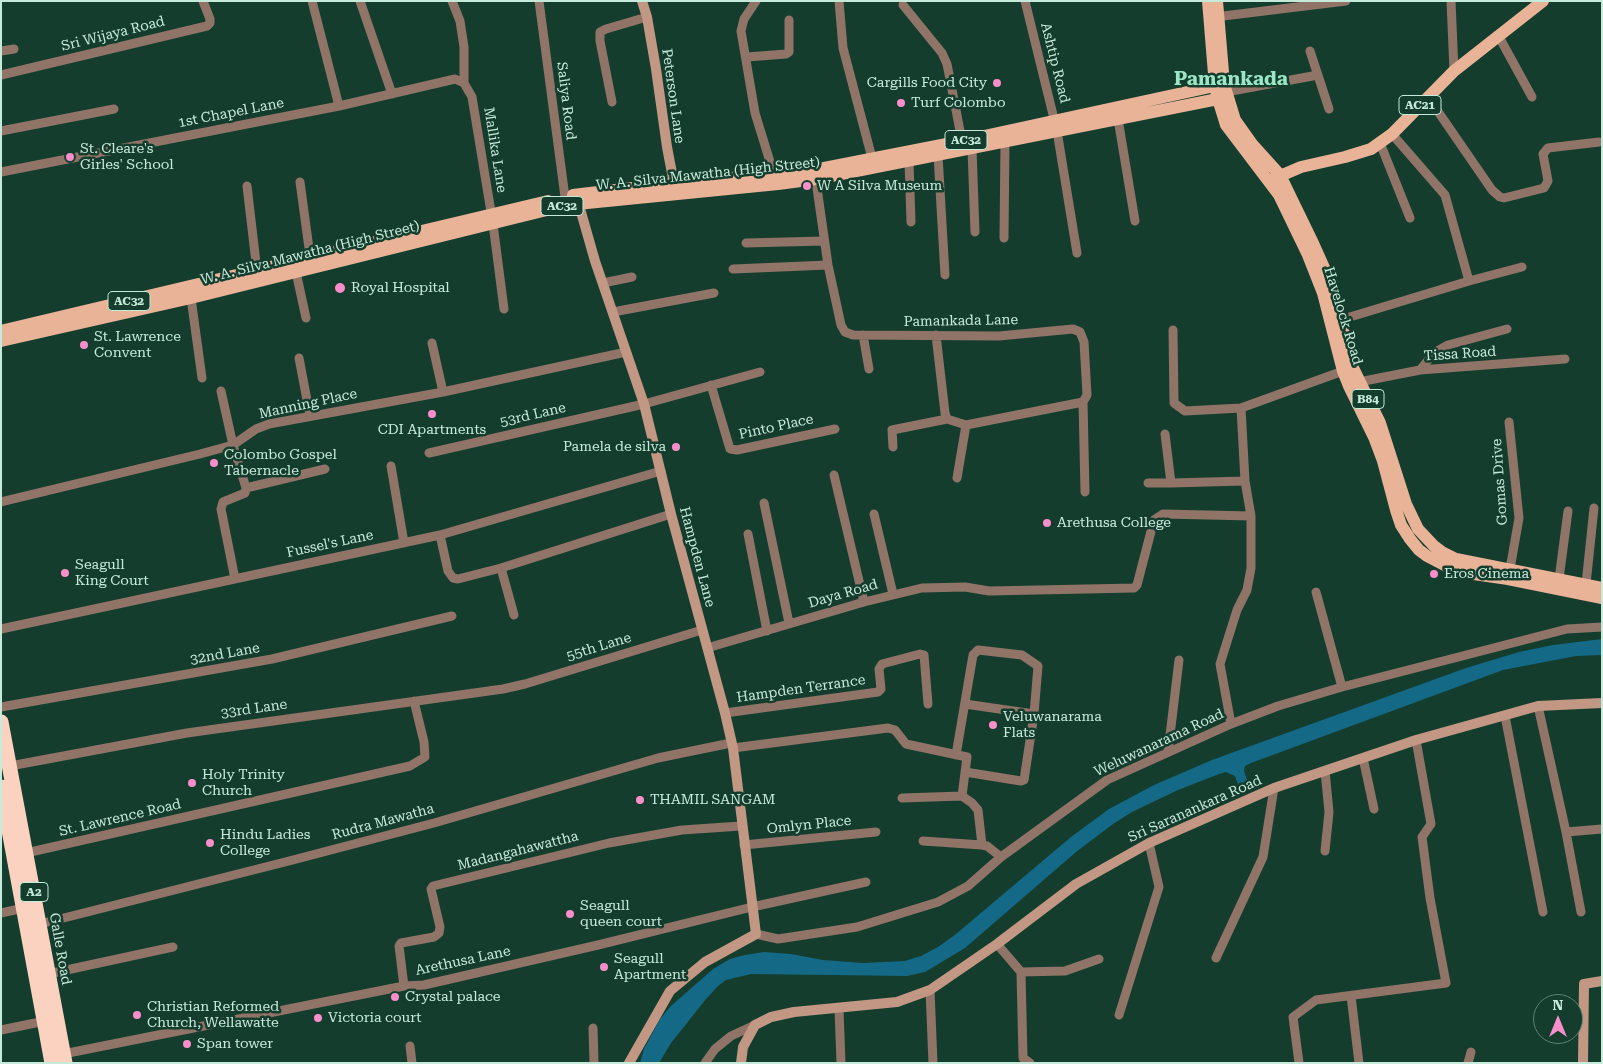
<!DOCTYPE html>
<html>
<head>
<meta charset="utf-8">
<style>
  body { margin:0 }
  #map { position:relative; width:1603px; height:1064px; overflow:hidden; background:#153d2e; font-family:"Roboto Serif",serif }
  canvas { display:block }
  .frame { position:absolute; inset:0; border:2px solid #c6eada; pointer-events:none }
  .north { position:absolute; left:1533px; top:994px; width:50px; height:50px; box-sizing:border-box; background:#153d2e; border:1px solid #5c8273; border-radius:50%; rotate:0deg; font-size:14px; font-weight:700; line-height:20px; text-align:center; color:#c6eada }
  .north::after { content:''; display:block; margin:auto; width:18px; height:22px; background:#f98fca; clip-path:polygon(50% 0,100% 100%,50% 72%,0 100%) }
</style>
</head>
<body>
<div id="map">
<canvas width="1603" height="1064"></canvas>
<div class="frame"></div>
<div class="north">N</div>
</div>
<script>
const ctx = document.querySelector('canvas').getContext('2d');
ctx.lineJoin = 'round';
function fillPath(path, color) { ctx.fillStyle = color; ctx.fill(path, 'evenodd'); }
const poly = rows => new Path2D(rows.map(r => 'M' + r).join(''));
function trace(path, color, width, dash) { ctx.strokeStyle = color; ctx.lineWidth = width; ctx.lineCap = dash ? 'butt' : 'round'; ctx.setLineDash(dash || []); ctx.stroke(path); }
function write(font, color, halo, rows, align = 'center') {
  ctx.font = font + ' "Roboto Serif",serif'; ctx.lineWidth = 5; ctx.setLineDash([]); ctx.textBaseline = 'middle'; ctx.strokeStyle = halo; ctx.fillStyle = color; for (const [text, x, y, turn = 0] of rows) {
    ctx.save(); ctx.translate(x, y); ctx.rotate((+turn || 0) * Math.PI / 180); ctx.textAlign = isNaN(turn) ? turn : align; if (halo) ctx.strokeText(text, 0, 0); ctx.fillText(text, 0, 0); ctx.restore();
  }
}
fillPath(poly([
  [1602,639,1602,655,1576,656,1503,670,1251,763,1245,766,1244,771,1250,789,1241,793,1235,776,1226,772,1219,774,1178,790,1132,812,1113,824,1076,852,965,948,925,972,907,976,751,974,726,980,718,986,706,999,671,1043,659,1063,640,1063,644,1049,660,1019,671,1006,713,969,730,959,745,955,764,952,791,954,823,960,863,963,905,961,921,956,938,947,956,934,1071,837,1109,809,1154,785,1212,760,1466,668,1519,652,1553,645]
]), '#146986');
trace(poly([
  [312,1,339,106],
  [360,1,392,94],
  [452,1,460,21,464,47,464,83,472,97,493,224,504,309],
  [539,1,565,197,567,205],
  [756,1,744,19,741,31,755,113,775,178],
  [839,1,843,48,872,158],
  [1025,1,1057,131,1077,253],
  [1451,1,1454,71],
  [903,5,942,53,947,64,962,141],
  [1215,17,1346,1],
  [1498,35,1532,97],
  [1,51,14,49],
  [1310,51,1329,109],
  [747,57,786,54,789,52,789,20],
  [1,75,207,26,210,23,210,19,203,1],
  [1226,92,1318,75],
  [1428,97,1492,190,1500,197,1504,198,1544,188,1548,181,1543,154,1548,148,1599,142],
  [612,102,600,41,600,32,606,29,647,17],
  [1118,119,1135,221],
  [1,131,114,109],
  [1392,134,1445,195,1469,281],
  [1380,143,1410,218],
  [972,149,975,232],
  [938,155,945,275],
  [909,161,911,222],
  [1,172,339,106,455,79,464,83],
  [815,174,828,265,841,325,845,332,853,335,999,336,1073,329,1080,332,1084,342,1087,395,1083,402,1085,492],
  [300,182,311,263],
  [247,186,257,271],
  [1004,238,1005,142],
  [746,243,824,241],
  [733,269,828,265],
  [296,272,306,318],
  [603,283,632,277],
  [191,298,202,378],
  [613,312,714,293],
  [1340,320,1469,281,1522,267],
  [1173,330,1174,403,1185,411,1241,408,1343,371],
  [863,335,869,369],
  [936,335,945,413,947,419],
  [432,343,443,392],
  [299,358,310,416],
  [1420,370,1434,353,1448,345,1507,329],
  [1359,382,1420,370,1565,359],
  [711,385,730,449,737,450,835,429],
  [221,391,233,445,246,488,245,493,223,502,221,509,235,579],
  [1509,422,1519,518,1510,569],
  [1165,434,1171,483,1245,481],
  [893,447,892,430,947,419,966,425,1083,402],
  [429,453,644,404,760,372],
  [391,466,404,543],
  [834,475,864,602],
  [957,478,966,425],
  [1148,483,1171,483],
  [246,488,325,469],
  [1,502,200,454,233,445,256,429,269,424,443,392,626,352],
  [764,503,789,623],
  [874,514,893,594],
  [748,534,767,631],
  [440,535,448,571,453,578,458,579,501,568,671,514],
  [501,568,514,615],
  [1559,579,1568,511],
  [1586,584,1594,508],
  [1316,592,1342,687],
  [1,629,440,535,661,471],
  [707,648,864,602,922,588,965,587,989,591,1134,588,1137,585,1154,520,1163,514,1251,516],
  [965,704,1034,714],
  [1538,706,1566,832,1581,912],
  [1,707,272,659,452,616],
  [725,713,878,692,881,689,879,669,882,664,920,654,924,655,928,704],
  [1505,716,1543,912],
  [1231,724,1220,664,1237,610,1247,590,1251,568,1251,516,1245,481,1241,408],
  [733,748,888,728,895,730,906,744,967,757,962,796,972,803,978,810,982,845,987,846,1001,857],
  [1168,752,1179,660],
  [956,755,973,655,978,650,1022,655,1038,666,1034,714,1024,780,1021,781,965,772],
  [1363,758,1374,809],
  [10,766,187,733,503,689,525,684,702,630],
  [1325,771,1329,812,1325,851],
  [902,798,962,796],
  [1566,832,1602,829],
  [923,841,982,845],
  [744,845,876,832],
  [26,853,410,766,425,757,424,742,414,701],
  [1,913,24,908],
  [40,924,289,861,434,823,658,758,731,743],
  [756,934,778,939,857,927,938,902,968,886,1001,857,1107,780,1231,724,1278,706,1342,687,1567,629,1602,627],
  [997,944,1021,972,1023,1058,1030,1063],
  [1216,958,1263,857,1274,788],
  [1021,972,1065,971,1099,959],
  [48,974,173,947],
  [404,986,399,946,401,943,434,937,439,933,440,927,431,889,433,886,609,843,682,830,741,826],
  [930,990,933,1063],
  [1351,996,1359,1063],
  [839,1009,841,1063],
  [1119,1015,1159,887,1149,843],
  [593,1028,594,1063],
  [1,1030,45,1021],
  [410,1046,412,1063],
  [63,1054,404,986,424,985,598,945,752,907,866,882],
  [705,1063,715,1049,731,1036,755,1025],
  [1299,1063,1293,1017,1316,1000,1446,983,1430,898,1422,837,1431,824,1416,740],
  [1468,1063,1471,1052]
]), '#8f7467', 9);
trace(poly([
  [642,1,647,17,656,69,667,147,675,189],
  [577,198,595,261,644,404,671,514,725,713,733,748,756,934,705,962,670,991,629,1063],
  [741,1063,743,1047,755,1025,771,1017,794,1012,897,1002,930,990,997,944,1076,884,1149,843,1274,788,1416,740,1538,706,1602,703],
  [1583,1063,1584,984,1602,981]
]), '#c29783', 10);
trace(poly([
  [1208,1,1215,86,1218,99,1226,125,1279,195,1308,255,1323,293,1343,371,1349,386,1374,437,1383,461,1396,510,1401,525,1410,539,1419,550,1427,556,1452,569,1467,573,1508,579,1602,598],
  [1217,1,1224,84,1235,120,1252,144,1280,175,1312,241,1325,270,1335,300,1353,368,1380,423,1406,504,1418,529,1434,546,1442,552,1456,559,1602,588],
  [1273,179,1301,167,1345,157,1371,149,1392,134,1454,71,1543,1],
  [573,195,674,183,814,170,962,141,1224,84],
  [1,331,548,201],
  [1,341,191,298,567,205,778,184,816,179,1228,97]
]), '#e9b398', 12);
trace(poly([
  [1,722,65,1063],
  [1,787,52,1063]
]), '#fbd2c0', 15);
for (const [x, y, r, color] of [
  [997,83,5,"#f98fca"],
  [901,103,5,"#f98fca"],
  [70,157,5,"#f98fca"],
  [807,186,5,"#f98fca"],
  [340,288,6,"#f98fca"],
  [84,345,5,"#f98fca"],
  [432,414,5,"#f98fca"],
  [676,447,5,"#f98fca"],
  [214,463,5,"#f98fca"],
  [1047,523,5,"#f98fca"],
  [65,573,5,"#f98fca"],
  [1434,574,5,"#f98fca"],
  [993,725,5,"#f98fca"],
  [192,783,5,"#f98fca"],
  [640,800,5,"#f98fca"],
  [210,843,5,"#f98fca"],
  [570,914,5,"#f98fca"],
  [604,967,5,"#f98fca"],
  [395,997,5,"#f98fca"],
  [137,1015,5,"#f98fca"],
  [318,1018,5,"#f98fca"],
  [187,1044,5,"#f98fca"]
]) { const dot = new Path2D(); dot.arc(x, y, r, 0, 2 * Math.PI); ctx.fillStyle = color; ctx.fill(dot); trace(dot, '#153d2e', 2); }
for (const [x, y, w] of [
  [1420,105,42],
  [966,140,42],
  [562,206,42],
  [129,301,42],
  [1368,399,32],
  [34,892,28]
]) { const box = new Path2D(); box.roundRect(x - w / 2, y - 9.5, w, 19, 4); ctx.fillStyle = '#153d2e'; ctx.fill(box); trace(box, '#c6eada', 1); }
write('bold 12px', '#c6eada', null, [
  ["AC21",1420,105],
  ["AC32",966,140],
  ["AC32",562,206],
  ["AC32",129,301],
  ["B84",1368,399],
  ["A2",34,892]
]);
write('14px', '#c6eada', '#153d2e', [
  ["Sri Wijaya Road",113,34,-14],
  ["Ashtip Road",1055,63,76],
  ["Peterson Lane",673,96,82],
  ["Saliya Road",566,101,83],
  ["1st Chapel Lane",231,113,-11],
  ["Mallika Lane",495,150,81],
  ["W. A. Silva Mawatha (High Street)",708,174,-6],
  ["W. A. Silva Mawatha (High Street)",310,253,-14],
  ["Havelock Road",1343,316,73],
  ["Pamankada Lane",961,321,-1],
  ["Tissa Road",1460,354,-4],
  ["Manning Place",308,404,-12],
  ["53rd Lane",533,415,-13],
  ["Pinto Place",776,427,-12],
  ["Gomas Drive",1500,482,-94],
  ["Fussel's Lane",330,544,-12],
  ["Hampden Lane",697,557,75],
  ["Daya Road",843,594,-16],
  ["55th Lane",599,647,-17],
  ["32nd Lane",225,654,-10],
  ["Hampden Terrance",801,689,-8],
  ["33rd Lane",254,709,-8],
  ["Weluwanarama Road",1159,743,-25],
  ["Sri Saranankara Road",1195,809,-24],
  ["St. Lawrence Road",120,818,-13],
  ["Rudra Mawatha",383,822,-15],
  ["Omlyn Place",809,825,-6],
  ["Madangahawattha",518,851,-14],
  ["Galle Road",60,949,80],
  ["Arethusa Lane",463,961,-12]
]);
write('14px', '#c6eada', '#153d2e', [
  ["Cargills Food City",987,83,"right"],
  ["Turf Colombo",911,103],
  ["St. Cleare's",80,149],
  ["Girles' School",80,165],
  ["W A Silva Museum",817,186],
  ["Royal Hospital",351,288],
  ["St. Lawrence",94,337],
  ["Convent",94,353],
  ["CDI Apartments",432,430,"center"],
  ["Pamela de silva",666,447,"right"],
  ["Colombo Gospel",224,455],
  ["Tabernacle",224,471],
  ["Arethusa College",1057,523],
  ["Seagull",75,565],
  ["King Court",75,581],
  ["Eros Cinema",1444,574],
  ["Veluwanarama",1003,717],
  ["Flats",1003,733],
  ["Holy Trinity",202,775],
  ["Church",202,791],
  ["THAMIL SANGAM",650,800],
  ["Hindu Ladies",220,835],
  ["College",220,851],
  ["Seagull",580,906],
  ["queen court",580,922],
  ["Seagull",614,959],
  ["Apartment",614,975],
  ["Crystal palace",405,997],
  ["Christian Reformed",147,1007],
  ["Church, Wellawatte",147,1023],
  ["Victoria court",328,1018],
  ["Span tower",197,1044]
], 'left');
write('bold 19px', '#9ae6c7', '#153d2e', [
  ["Pamankada",1231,79]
]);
</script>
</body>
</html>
